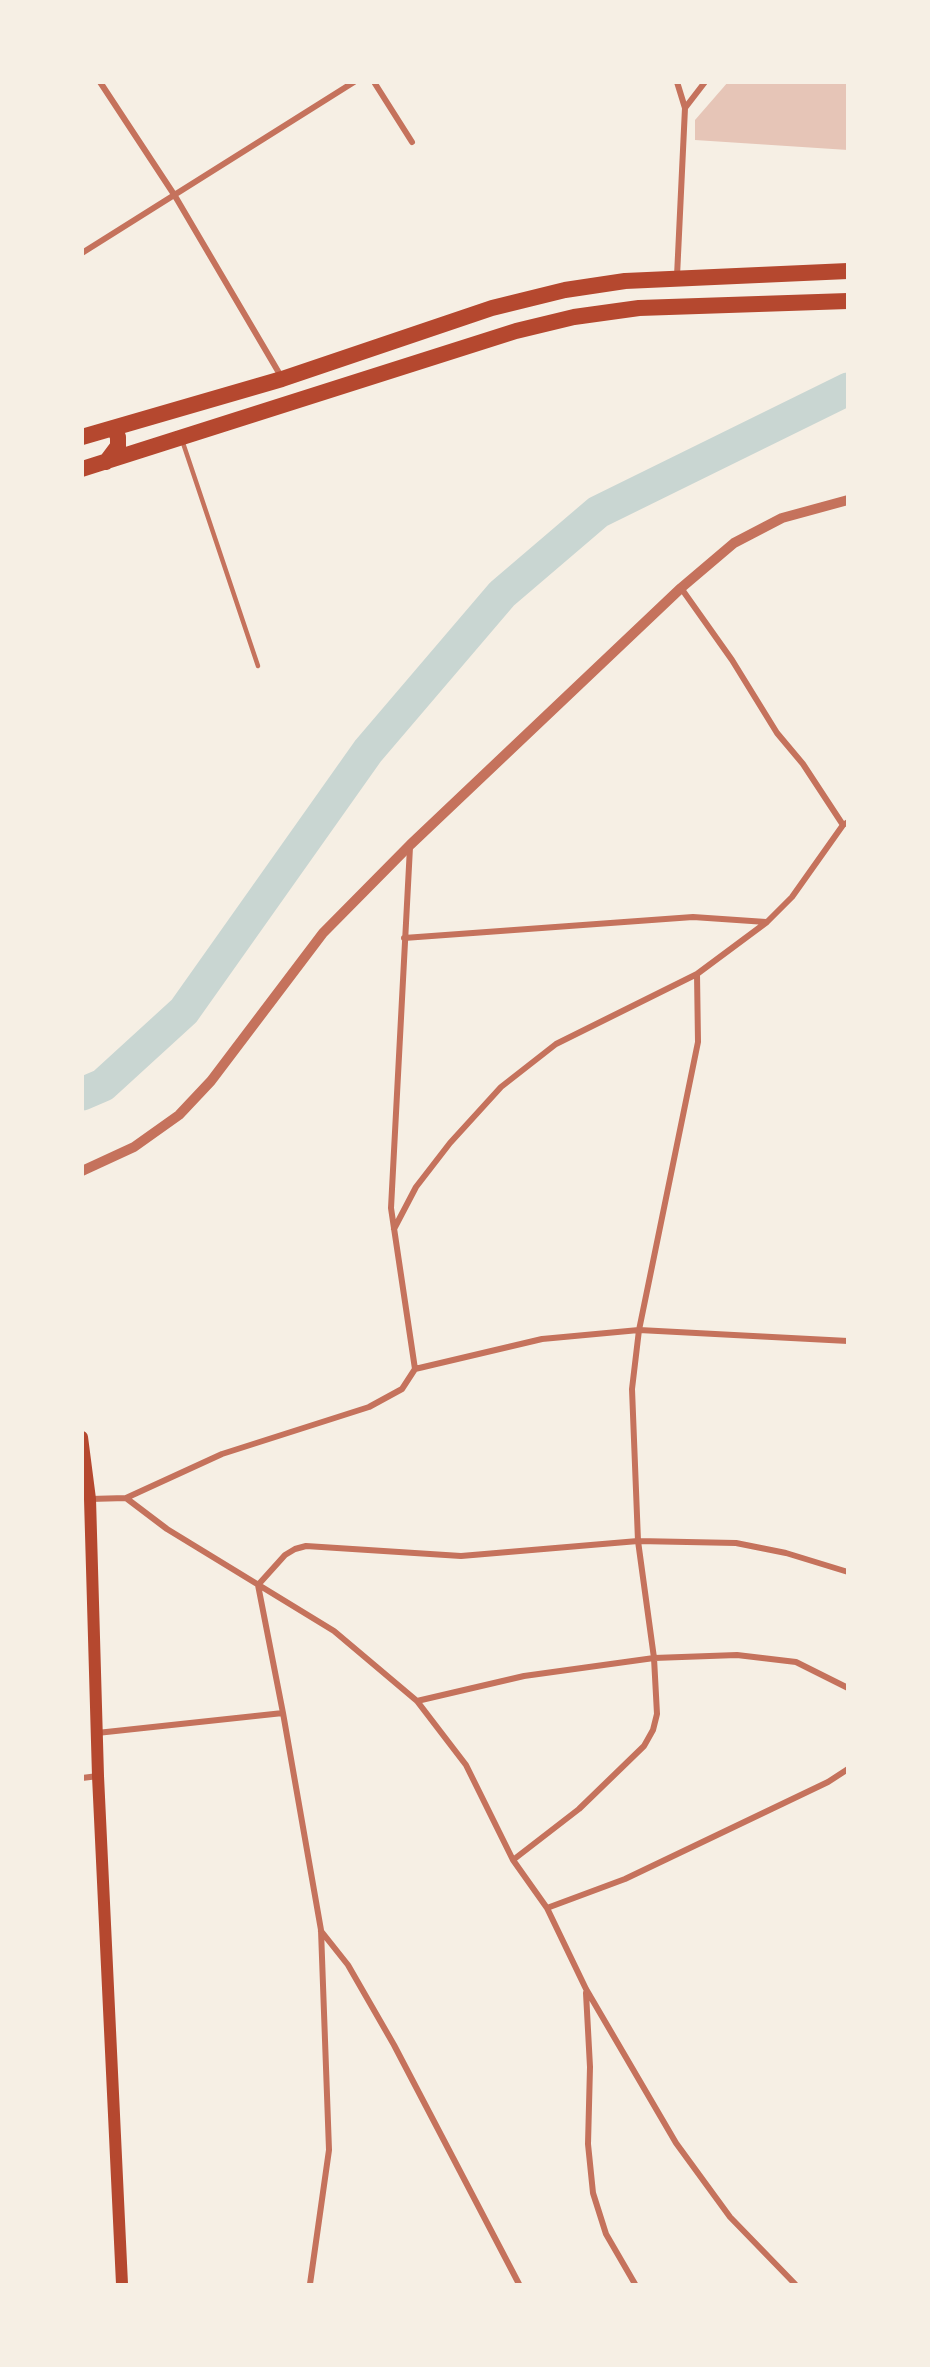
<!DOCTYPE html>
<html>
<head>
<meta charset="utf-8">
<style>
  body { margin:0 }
  #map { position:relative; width:930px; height:2367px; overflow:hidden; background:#f6efe4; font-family:Mulish,sans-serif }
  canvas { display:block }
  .frame { position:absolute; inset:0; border:84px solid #f6efe4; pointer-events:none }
</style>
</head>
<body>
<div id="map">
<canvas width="930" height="2367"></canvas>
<div class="frame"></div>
</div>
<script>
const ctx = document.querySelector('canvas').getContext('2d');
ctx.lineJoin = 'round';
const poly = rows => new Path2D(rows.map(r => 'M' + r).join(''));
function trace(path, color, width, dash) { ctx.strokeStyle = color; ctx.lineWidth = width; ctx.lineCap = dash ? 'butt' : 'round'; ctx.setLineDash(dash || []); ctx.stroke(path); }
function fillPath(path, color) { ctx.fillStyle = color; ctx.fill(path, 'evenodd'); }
trace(poly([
  [82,1094,103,1085,184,1011,368,751,502,594,598,512,848,389]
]), '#c9d6d2', 33);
fillPath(poly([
  [728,82,848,82,848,150,695,140,695,120]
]), '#e6c5b7');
trace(poly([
  [182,440,258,666]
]), '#c5725c', 4.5);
trace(poly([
  [100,82,175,196,282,378],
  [374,82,412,142],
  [677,82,685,108],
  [82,253,354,82],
  [677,276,685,108,705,82],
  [681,588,732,660,777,733,803,764,843,825],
  [410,847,391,1208,415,1369],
  [404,938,693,917,766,922],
  [394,1229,416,1187,450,1143,501,1087,556,1044,697,974,767,922,792,897,843,825,848,822],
  [126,1498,222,1454,369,1407,402,1389,415,1369,542,1339,639,1330,848,1341],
  [90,1499,126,1498,167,1529,334,1631,417,1701,466,1765,513,1860,547,1908,586,1989,676,2143,730,2217,795,2284],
  [417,1701,524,1676,654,1658,737,1655,796,1662,848,1688],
  [97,1733,283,1713],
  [82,1778,98,1776],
  [513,1860,579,1809,644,1746,653,1730,657,1714,654,1658,638,1541,632,1389,639,1330,698,1042,697,974],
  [547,1908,625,1879,828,1782,848,1769],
  [321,1931,348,1965,394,2045,519,2284],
  [586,1993,590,2067,588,2144,593,2193,606,2234,635,2284],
  [310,2284,329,2150,321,1930,283,1713,258,1585,285,1555,295,1549,306,1546,461,1556,638,1541,736,1543,786,1553,848,1572]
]), '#c5725c', 6);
trace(poly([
  [82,1171,134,1147,179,1115,211,1081,323,933,410,845,681,588,734,543,782,518,848,500]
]), '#c5725c', 10);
trace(poly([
  [82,1437,90,1499,98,1776,122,2284]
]), '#b5482f', 12);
trace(poly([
  [82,437,282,379,492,308,565,290,625,281,848,271],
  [106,462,118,446,118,437,114,428],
  [82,469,516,331,574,317,639,308,848,301]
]), '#b5482f', 16);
</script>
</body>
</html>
